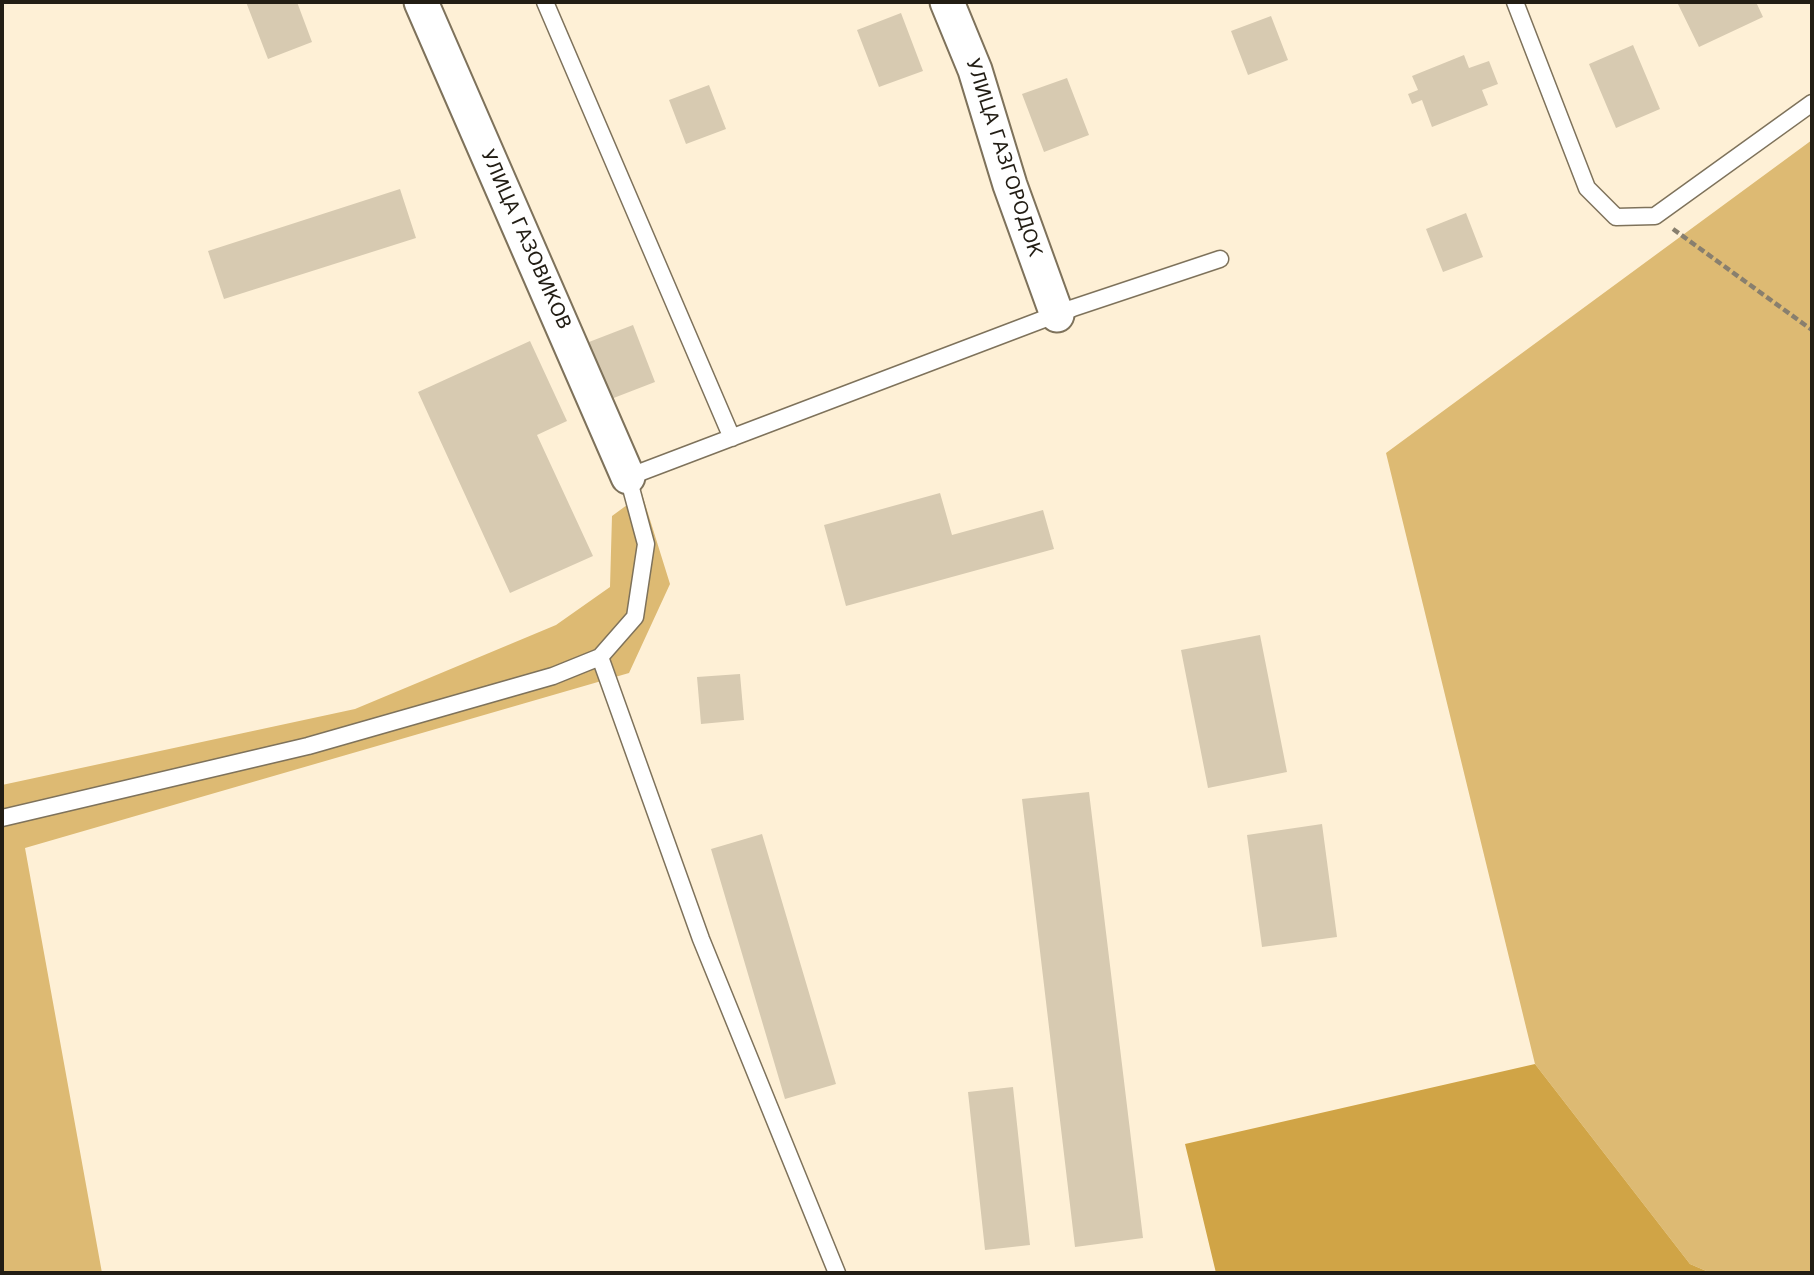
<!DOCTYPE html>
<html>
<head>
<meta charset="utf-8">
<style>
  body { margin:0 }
  #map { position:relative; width:1814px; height:1275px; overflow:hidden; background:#fef0d6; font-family:"DejaVu Sans",sans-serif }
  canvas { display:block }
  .frame { position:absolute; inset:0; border:4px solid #221d14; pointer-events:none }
</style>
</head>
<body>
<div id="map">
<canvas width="1814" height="1275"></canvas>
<div class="frame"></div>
</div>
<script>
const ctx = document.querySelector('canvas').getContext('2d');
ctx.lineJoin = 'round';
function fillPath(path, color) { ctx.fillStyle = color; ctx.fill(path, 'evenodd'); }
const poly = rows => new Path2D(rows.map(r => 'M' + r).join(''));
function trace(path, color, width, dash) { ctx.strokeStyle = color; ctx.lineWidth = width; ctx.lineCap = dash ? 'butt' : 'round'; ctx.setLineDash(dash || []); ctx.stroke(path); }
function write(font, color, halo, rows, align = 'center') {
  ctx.font = font + ' "DejaVu Sans",sans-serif'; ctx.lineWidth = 5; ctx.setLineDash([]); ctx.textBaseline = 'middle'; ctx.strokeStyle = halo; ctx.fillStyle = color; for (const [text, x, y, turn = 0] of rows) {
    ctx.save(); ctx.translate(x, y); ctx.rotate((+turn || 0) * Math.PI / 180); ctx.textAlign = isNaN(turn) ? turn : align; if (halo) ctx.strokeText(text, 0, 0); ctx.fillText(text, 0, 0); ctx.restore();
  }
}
fillPath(poly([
  [1812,140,1812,1273,1711,1273,1690,1264,1535,1064,1386,453],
  [642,494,670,584,629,673,25,848,102,1273,2,1273,2,785,355,709,556,625,610,587,612,516]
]), '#ddba73');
fillPath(poly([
  [1535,1064,1690,1264,1711,1273,1216,1273,1185,1144]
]), '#d0a446');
fillPath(poly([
  [246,2,297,2,312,42,268,59],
  [1677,2,1756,2,1763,17,1699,47],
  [901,13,923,71,879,87,857,30],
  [1271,16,1288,60,1248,75,1231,31],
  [1633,45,1660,109,1616,128,1589,64],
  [1464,55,1469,68,1489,61,1498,84,1482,90,1488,105,1432,127,1422,100,1412,104,1408,94,1418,90,1412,76],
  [1067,78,1089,135,1044,152,1022,94],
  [709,85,726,129,686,144,669,100],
  [400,189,416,238,224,299,208,251],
  [1466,213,1483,257,1443,272,1426,229],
  [633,325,655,382,611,399,589,342],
  [530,341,567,421,537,435,593,556,510,593,418,392],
  [940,493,952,535,1043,510,1054,549,846,606,824,525],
  [1260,635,1287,772,1208,788,1181,650],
  [740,674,744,720,701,724,697,677],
  [1089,792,1143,1238,1075,1247,1022,799],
  [1322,824,1337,937,1262,947,1247,835],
  [762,834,836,1084,785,1099,711,849],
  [1013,1087,1030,1245,985,1250,968,1092]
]), '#d7cab1');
const lane = poly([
  [545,2,732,438],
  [1515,2,1587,188,1616,217,1655,216,1812,103],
  [600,657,701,939,837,1273],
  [2,818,308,746,553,676,600,657,635,617,646,544,628,477,1073,308,1220,259]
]);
const street = poly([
  [421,2,628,477],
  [947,2,975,70,1010,185,1057,315]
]);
trace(lane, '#7e725b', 19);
trace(street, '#7e725b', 37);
trace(poly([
  [1673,229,1812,330]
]), '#887f6e', 4.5, [7, 3.5]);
trace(lane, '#fff', 16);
trace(street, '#fff', 33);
write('19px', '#221d14', '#fff', [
  ["УЛИЦА ГАЗГОРОДОК",1003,158,72],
  ["УЛИЦА ГАЗОВИКОВ",525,240,66]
]);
</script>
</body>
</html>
